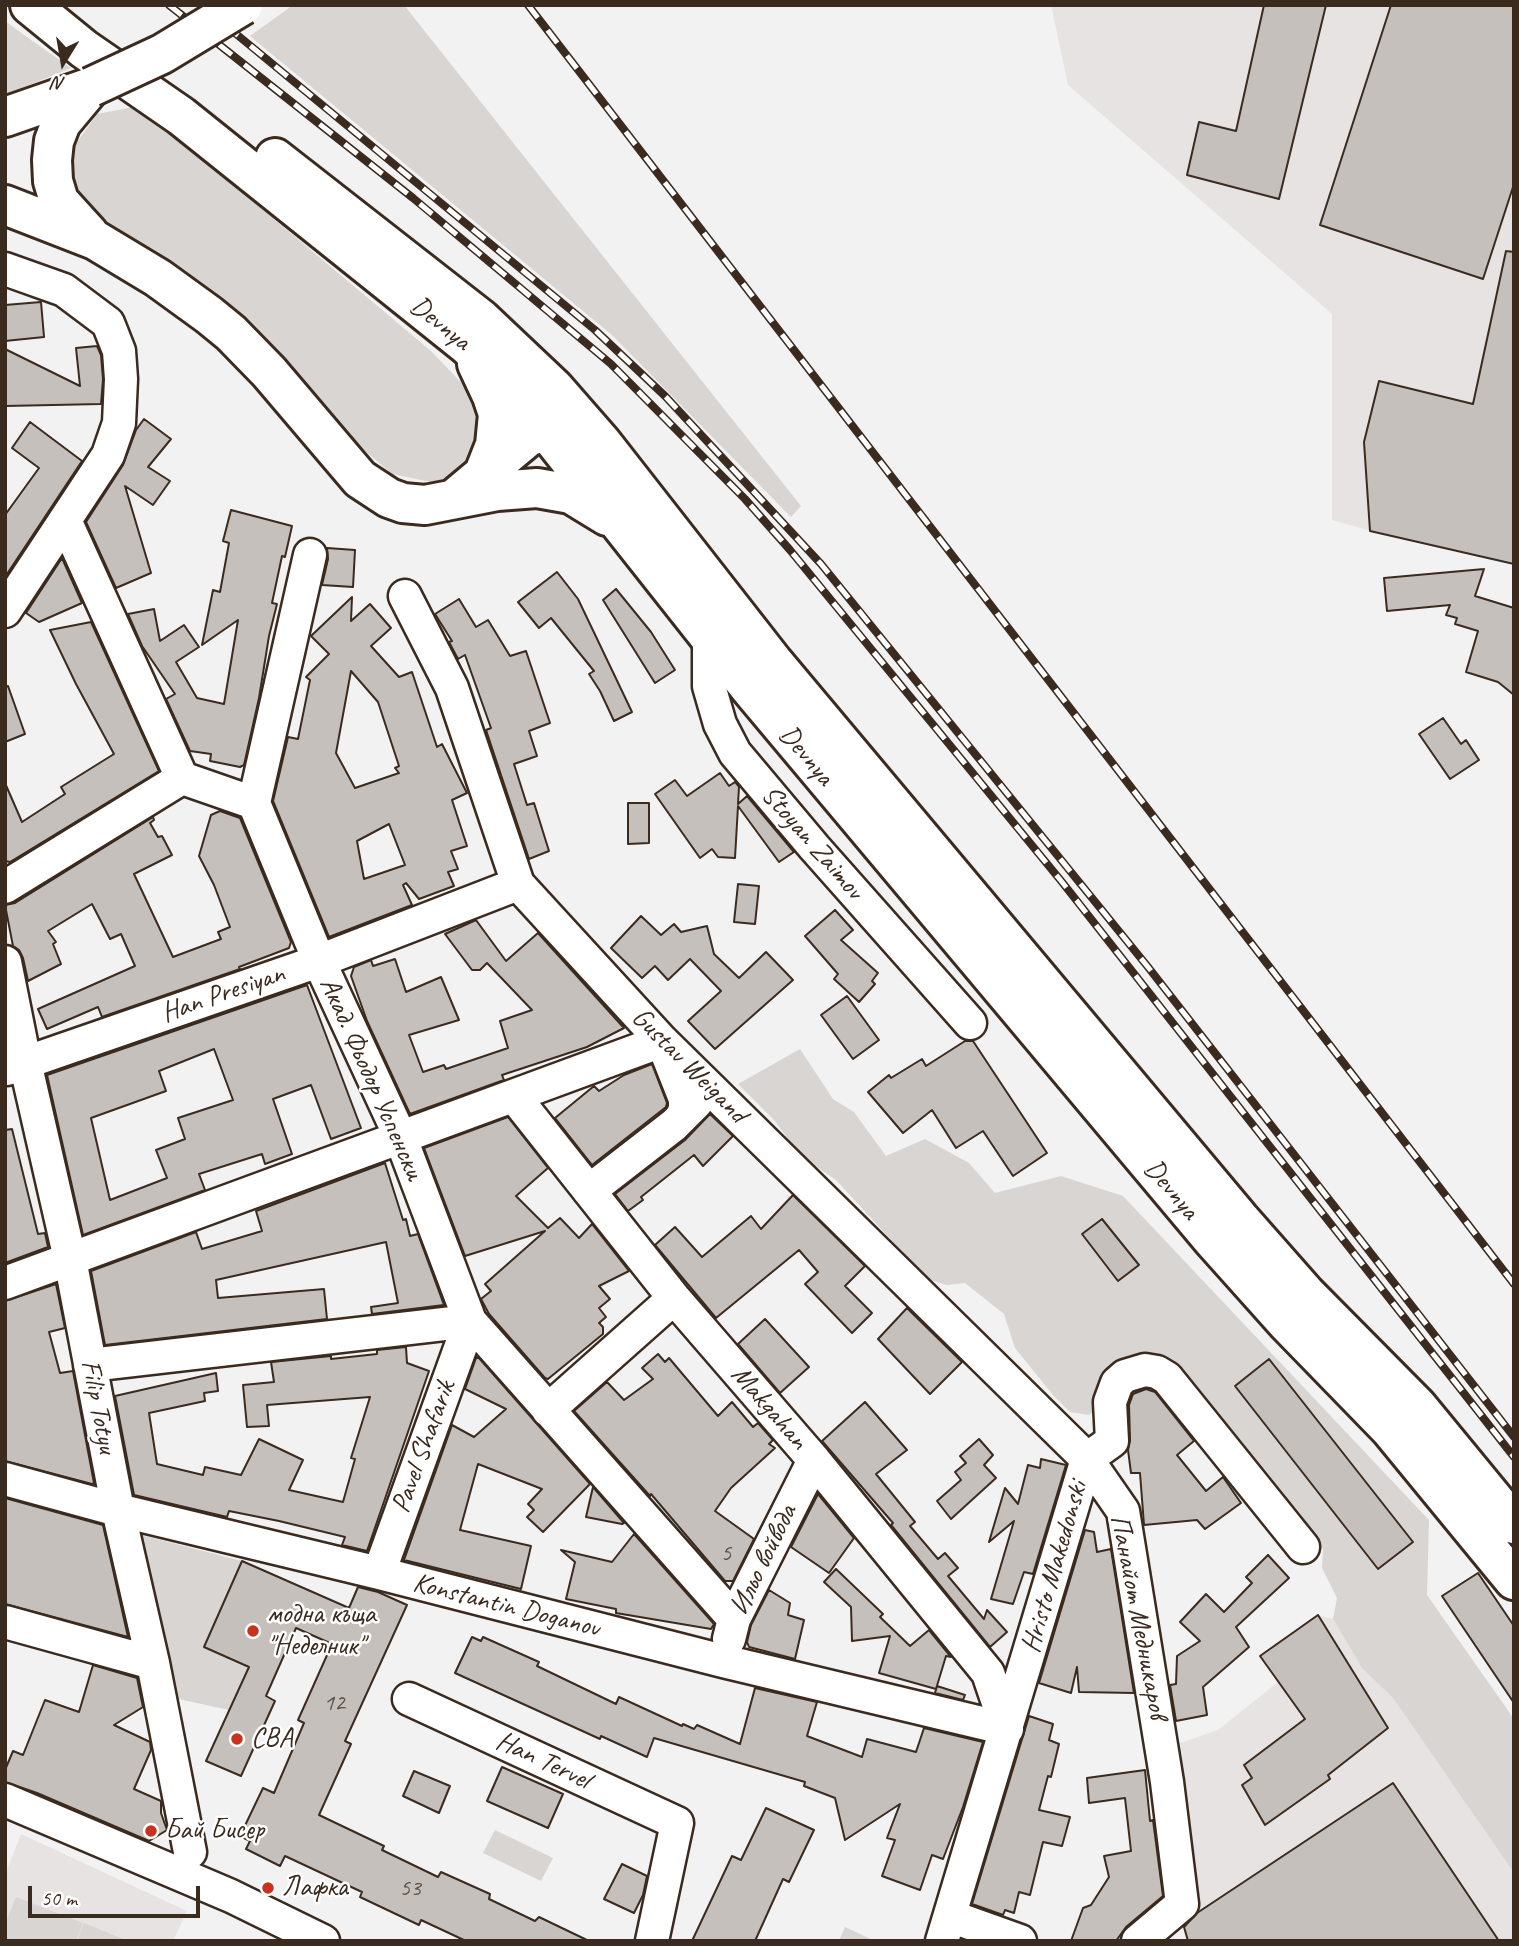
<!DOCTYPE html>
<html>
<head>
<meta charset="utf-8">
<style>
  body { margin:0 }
  #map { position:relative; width:1519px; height:1946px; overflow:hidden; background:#f3f2f2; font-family:Caveat,sans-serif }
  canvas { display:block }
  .frame { position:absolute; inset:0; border:7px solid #3b2a1e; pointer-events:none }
  .north { position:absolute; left:28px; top:28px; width:70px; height:70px; -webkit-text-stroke:5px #fff; paint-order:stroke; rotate:191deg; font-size:19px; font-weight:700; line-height:28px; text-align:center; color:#3b2a1e }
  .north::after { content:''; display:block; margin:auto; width:24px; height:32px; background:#3b2a1e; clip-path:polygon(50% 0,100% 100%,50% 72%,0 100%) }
  .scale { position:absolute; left:28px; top:1886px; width:172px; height:32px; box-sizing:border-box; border:4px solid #3b2a1e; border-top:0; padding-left:9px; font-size:21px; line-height:24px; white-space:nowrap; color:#3b2a1e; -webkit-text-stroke:5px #fff; paint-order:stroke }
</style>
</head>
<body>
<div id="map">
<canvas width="1519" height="1946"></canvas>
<div class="frame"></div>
<div class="north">N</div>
<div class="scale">50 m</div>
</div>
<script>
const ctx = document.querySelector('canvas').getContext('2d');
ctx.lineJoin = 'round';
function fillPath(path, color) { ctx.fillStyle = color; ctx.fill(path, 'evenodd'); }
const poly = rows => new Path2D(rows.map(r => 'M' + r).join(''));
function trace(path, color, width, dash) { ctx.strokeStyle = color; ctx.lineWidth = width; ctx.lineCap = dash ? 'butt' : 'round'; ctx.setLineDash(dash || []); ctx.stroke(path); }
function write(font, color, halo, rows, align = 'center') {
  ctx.font = font + ' Caveat,sans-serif'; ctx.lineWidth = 5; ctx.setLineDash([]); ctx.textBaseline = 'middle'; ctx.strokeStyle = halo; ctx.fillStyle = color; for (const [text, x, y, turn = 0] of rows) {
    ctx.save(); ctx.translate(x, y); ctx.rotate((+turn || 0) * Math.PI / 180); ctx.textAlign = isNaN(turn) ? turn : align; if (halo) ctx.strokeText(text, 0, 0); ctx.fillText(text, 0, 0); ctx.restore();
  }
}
fillPath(poly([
  [1051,5,1514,5,1514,564,1371,531,1332,520,1332,314,1068,85],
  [1318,1615,1333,1619,1362,1668,1393,1698,1514,1873,1514,1941,1188,1941,1183,1923,1200,1911,1177,1744,1218,1730,1278,1682,1260,1656],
  [21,1834,187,1911,173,1941,5,1941,5,1875]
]), '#e6e3e2');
fillPath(poly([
  [293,5,404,5,801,506,791,517,612,335,250,36],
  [5,21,31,40,71,68,5,95],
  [134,107,162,125,431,351,478,400,482,436,465,467,436,483,392,474,356,443,252,329,163,256,113,232,75,201,69,168,75,145,97,114],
  [800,1049,833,1099,854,1112,886,1156,925,1139,969,1163,995,1193,1061,1176,1123,1196,1429,1520,1427,1595,1514,1719,1514,1873,1393,1698,1362,1668,1333,1619,1337,1598,1322,1568,1323,1549,1204,1411,1195,1387,1161,1361,1089,1415,1070,1412,1053,1395,1015,1348,1004,1314,965,1283,947,1285,927,1279,836,1180,801,1156,774,1120,738,1084],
  [137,1534,242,1561,204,1647,253,1669,229,1710,174,1698],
  [495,1830,553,1858,541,1881,483,1853],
  [16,1897,83,1923,76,1941,5,1941,5,1925],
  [84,1923,128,1941,77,1941],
  [845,1927,875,1941,839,1941]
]), '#d8d5d2');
const building = poly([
  [1264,5,1326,5,1279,199,1187,175,1199,122,1236,131,1264,5],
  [1391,5,1514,5,1514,184,1483,279,1320,225,1391,5],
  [1506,251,1514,252,1514,564,1370,531,1364,442,1379,381,1473,404,1506,251],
  [41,302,44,337,5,341,5,305,41,302],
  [97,346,101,355,103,379,101,404,5,406,5,349,80,386,76,348,97,346],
  [144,419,171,439,148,467,170,481,153,505,125,486,151,573,116,588,86,522,123,465,136,430,144,419],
  [30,422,82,461,5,577,5,515,39,468,12,448,30,422],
  [231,510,292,526,285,557,282,556,272,603,277,604,269,636,259,698,244,765,240,767,210,761,211,754,190,751,166,699,175,694,142,646,128,614,154,609,160,641,184,625,199,647,176,662,197,698,224,704,238,620,202,645,213,590,220,592,229,543,223,541,231,510],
  [327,548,355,550,353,587,322,585,328,559,327,548],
  [62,558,82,603,39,622,26,613,62,558],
  [1484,569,1475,596,1514,608,1514,695,1498,682,1466,672,1478,631,1455,624,1457,618,1446,615,1450,605,1387,611,1384,578,1484,569],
  [557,572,578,599,632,712,614,721,600,691,589,674,594,671,551,618,539,628,518,602,557,572],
  [616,589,651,632,675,670,655,683,603,600,616,589],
  [352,597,351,621,370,604,391,628,371,646,399,677,412,672,437,747,442,744,467,793,452,800,467,846,451,851,458,869,448,872,454,886,419,899,406,883,403,885,412,905,329,937,273,801,288,737,298,739,310,680,306,677,329,654,311,636,352,597],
  [351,671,378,702,399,766,395,768,399,773,355,788,336,753,351,671],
  [389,824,405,865,364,879,357,841,389,824],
  [459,599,476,627,488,620,510,656,526,651,550,723,529,731,537,756,514,764,527,805,534,803,549,851,529,859,486,730,491,728,465,655,458,659,449,642,452,641,435,614,459,599],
  [91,622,159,771,10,862,5,861,5,783,22,822,65,794,61,787,114,754,76,684,50,630,91,622],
  [8,686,25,734,5,742,5,687,8,686],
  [1443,718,1461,744,1466,740,1479,760,1450,779,1419,734,1443,718],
  [720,773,729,786,735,782,739,787,738,804,747,796,794,852,779,862,738,806,735,858,718,857,712,849,700,858,655,794,675,780,687,796,720,773],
  [628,803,649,803,649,843,628,844,628,803],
  [220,811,240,818,291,942,289,948,239,967,240,969,102,1017,98,1007,47,1029,38,1009,135,966,121,934,110,939,92,904,48,931,56,942,53,944,61,964,28,981,23,958,19,950,13,946,5,905,15,903,153,817,154,820,150,823,158,837,162,836,172,855,134,874,173,957,221,939,218,932,230,927,214,885,199,856,211,815,220,811],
  [738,884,759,886,755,924,734,922,738,884],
  [835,910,853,930,841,940,878,973,872,981,875,984,859,1002,834,979,838,974,805,936,835,910],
  [641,916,661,935,674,924,681,932,707,926,714,954,739,978,766,952,793,980,715,1049,688,1021,721,991,690,959,668,980,655,966,642,978,611,948,641,916],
  [476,920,506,961,538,933,624,1028,587,1047,502,1075,504,1080,410,1114,367,1021,351,976,354,967,371,960,373,966,395,959,406,992,441,977,459,1020,409,1035,423,1072,444,1065,446,1069,508,1048,500,1021,532,1010,487,963,480,970,472,970,445,934,476,920],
  [307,985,361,1128,331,1139,311,1085,273,1099,292,1154,265,1164,262,1154,199,1174,205,1190,83,1235,47,1075,307,985],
  [214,1049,233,1100,178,1118,185,1139,156,1150,167,1178,110,1200,91,1118,166,1091,159,1071,214,1049],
  [847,996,879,1040,853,1059,821,1015,847,996],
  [965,1041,973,1041,1047,1153,1013,1176,983,1131,956,1148,932,1110,903,1133,868,1092,889,1075,891,1078,922,1059,926,1066,965,1041],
  [652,1064,667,1103,666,1107,592,1165,555,1118,594,1086,599,1091,624,1075,652,1064],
  [710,1114,733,1136,703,1166,694,1155,641,1197,643,1200,628,1211,615,1194,685,1140,710,1114],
  [508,1117,548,1168,516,1196,548,1228,560,1218,579,1238,592,1224,629,1271,599,1286,610,1299,599,1308,606,1317,599,1323,603,1327,603,1334,548,1379,545,1378,489,1314,481,1299,491,1291,485,1284,545,1231,465,1256,424,1148,508,1117],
  [12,1129,38,1234,45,1233,48,1247,5,1263,5,1130,12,1129],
  [385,1163,403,1220,406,1219,410,1236,418,1234,444,1305,372,1314,371,1307,398,1303,386,1242,216,1280,218,1298,324,1289,327,1319,105,1345,91,1271,196,1232,202,1249,262,1231,256,1211,385,1163],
  [793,1195,865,1266,845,1286,872,1313,852,1333,805,1284,818,1272,799,1250,716,1318,655,1245,675,1227,702,1257,751,1216,761,1229,793,1195],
  [1102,1219,1139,1265,1118,1281,1082,1234,1102,1219],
  [56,1284,65,1328,49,1332,60,1373,73,1371,94,1483,92,1484,5,1461,5,1301,56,1284],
  [907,1308,962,1362,930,1394,878,1339,907,1308],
  [765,1319,809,1367,780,1393,738,1344,765,1319],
  [406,1347,407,1363,429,1371,367,1551,342,1545,345,1537,279,1521,229,1511,227,1517,134,1495,115,1396,216,1373,218,1391,204,1393,205,1401,149,1413,157,1464,203,1475,205,1467,241,1475,259,1439,303,1460,289,1490,343,1502,355,1459,351,1458,370,1397,267,1405,269,1426,247,1427,243,1385,274,1382,271,1362,331,1356,331,1359,377,1354,377,1350,406,1347],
  [658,1354,665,1362,669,1358,718,1416,732,1402,753,1427,758,1423,773,1440,769,1444,775,1448,731,1488,715,1511,754,1539,733,1581,725,1581,651,1494,650,1496,574,1411,607,1382,624,1400,653,1379,642,1368,658,1354],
  [476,1358,479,1358,590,1484,543,1532,527,1517,534,1510,528,1504,542,1489,478,1464,460,1530,531,1546,521,1589,404,1560,452,1425,474,1437,506,1409,465,1389,476,1358],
  [1269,1359,1413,1542,1378,1569,1235,1386,1269,1359],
  [1146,1389,1155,1392,1194,1441,1177,1455,1206,1491,1223,1477,1241,1503,1205,1529,1197,1520,1144,1525,1140,1473,1131,1473,1128,1450,1130,1440,1129,1405,1133,1394,1146,1389],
  [865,1402,907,1450,876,1474,915,1522,910,1526,938,1559,945,1553,958,1568,948,1576,984,1619,987,1610,1007,1632,990,1647,891,1525,893,1523,822,1441,865,1402],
  [979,1439,993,1455,984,1465,996,1478,951,1519,937,1501,961,1480,955,1472,966,1463,960,1456,979,1439],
  [1041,1459,1066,1465,1033,1574,1024,1572,1013,1604,991,1599,1014,1521,989,1542,1005,1488,1018,1504,1028,1465,1040,1468,1041,1459],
  [593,1487,624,1523,622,1524,586,1517,593,1487],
  [818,1494,854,1538,829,1573,791,1547,818,1494],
  [5,1498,103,1525,128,1637,5,1604,5,1498],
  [1085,1530,1094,1532,1097,1552,1111,1549,1134,1693,1079,1692,1077,1667,1071,1693,1039,1683,1085,1530],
  [634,1534,714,1624,711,1629,616,1613,616,1609,566,1599,575,1562,561,1550,612,1562,634,1534],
  [1268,1555,1289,1578,1236,1627,1249,1647,1203,1687,1207,1715,1176,1721,1170,1685,1176,1684,1177,1656,1200,1641,1180,1622,1206,1594,1224,1612,1252,1583,1246,1577,1268,1555],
  [242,1561,349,1608,358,1587,378,1592,407,1605,345,1741,351,1744,319,1815,384,1846,382,1850,438,1877,441,1872,490,1894,489,1899,535,1921,539,1917,589,1941,466,1941,421,1920,419,1925,360,1897,362,1892,285,1856,280,1866,246,1849,250,1841,240,1836,263,1788,274,1793,304,1723,298,1720,332,1644,296,1628,266,1696,275,1701,241,1776,206,1761,249,1667,204,1647,242,1561],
  [836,1569,883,1614,880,1617,910,1646,929,1630,951,1657,946,1656,936,1689,879,1673,890,1636,852,1641,851,1607,824,1582,836,1569],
  [1478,1573,1514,1626,1514,1703,1442,1596,1478,1573],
  [769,1590,790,1603,788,1615,804,1620,795,1659,749,1647,747,1642,751,1625,769,1590],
  [1318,1615,1388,1728,1328,1775,1330,1779,1265,1825,1242,1785,1252,1778,1244,1765,1305,1719,1260,1656,1318,1615],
  [472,1637,481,1641,483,1637,539,1662,537,1666,616,1704,619,1697,682,1726,683,1724,694,1729,697,1725,740,1744,755,1688,817,1702,807,1736,862,1757,867,1739,916,1752,924,1728,983,1742,963,1807,943,1859,932,1855,920,1890,882,1876,895,1840,887,1838,900,1804,845,1840,835,1798,804,1786,805,1782,654,1738,647,1757,601,1736,600,1739,455,1673,472,1637],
  [93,1665,137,1678,143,1707,114,1725,150,1742,151,1750,134,1789,161,1801,161,1813,167,1830,149,1841,37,1793,5,1782,5,1770,13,1751,23,1755,45,1700,79,1712,93,1665],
  [937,1686,965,1695,963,1700,935,1693,937,1686],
  [1029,1716,1053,1724,1049,1740,1059,1744,1051,1777,1048,1776,1039,1810,1070,1817,1062,1846,1043,1842,1030,1895,1019,1892,1014,1913,1005,1910,1003,1915,972,1904,1029,1716],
  [502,1767,563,1794,548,1828,487,1801,502,1767],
  [1145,1770,1150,1821,1153,1820,1163,1896,1126,1927,1116,1941,1071,1941,1083,1908,1091,1905,1109,1877,1104,1856,1131,1851,1125,1798,1089,1803,1087,1778,1145,1770],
  [414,1771,450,1786,439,1813,403,1796,414,1771],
  [1393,1783,1499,1941,1188,1941,1184,1927,1197,1913,1393,1783],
  [766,1808,814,1830,789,1882,783,1879,755,1941,692,1941,732,1856,741,1860,766,1808],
  [622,1864,647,1876,643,1895,634,1913,604,1899,622,1864]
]);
fillPath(building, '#c6c0bd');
trace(building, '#3b2a1e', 2);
const minor = poly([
  [5,269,64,290,108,323,119,351,121,379,119,423,108,455,5,611],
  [65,520,182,778,254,803,319,961,400,1136,470,1321,734,1619],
  [405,596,452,688,518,884,662,1041,1087,1459,1123,1511,1167,1782,1182,1904,1138,1941],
  [709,636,709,686,720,724,735,753,814,847,970,1023],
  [254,803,310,555],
  [5,887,182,778],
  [5,962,25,1062,70,1259,118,1510,153,1663,190,1852],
  [7,1069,319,961,518,884],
  [514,1096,674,1298,814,1460,988,1673,1007,1729],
  [589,1191,674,1125,696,1103],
  [5,1283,662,1041,685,1099,685,1110,681,1118],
  [90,1365,470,1321,379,1573],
  [548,1410,674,1298],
  [5,1479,118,1510,379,1573,723,1661,1007,1729],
  [5,1622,153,1663],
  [729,1639,734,1619,814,1460],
  [409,1699,677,1823,652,1941],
  [5,1800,231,1896,323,1941],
  [950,1916,1020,1941],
  [942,1941,1087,1459,1112,1441,1110,1402,1117,1383,1125,1376,1145,1370,1157,1372,1167,1378,1303,1547]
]);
const major = poly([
  [5,117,91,87]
]);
const highway = poly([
  [30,5,84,49,181,116,468,346,515,391,749,687,1212,1239,1288,1324,1390,1429,1514,1580],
  [275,158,481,319,554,388,602,443,774,663,1239,1218,1306,1294,1417,1406,1514,1524],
  [5,205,95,240,158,278,209,315,231,333,269,372,360,479,389,498,403,503,425,505,497,491,537,488,571,494,607,516],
  [89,234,59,201,53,181,52,160,54,141,61,123,91,87],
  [477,364,492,396,498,414,495,445,484,473],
  [455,498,528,437,546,430,571,433]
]);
trace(minor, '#3b2a1e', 37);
trace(major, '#3b2a1e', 44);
trace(highway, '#3b2a1e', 44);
trace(minor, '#fff', 32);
trace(major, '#fff', 38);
trace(highway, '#fff', 38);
const rail = poly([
  [169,5,413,198,611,364,745,499,790,550,1062,882,1514,1457],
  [201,5,595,330,665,396,744,481,821,564,1148,967,1514,1437],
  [528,5,1514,1284]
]);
trace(rail, '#3b2a1e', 8);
trace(rail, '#fff', 5, [16]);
const highwayBridge = poly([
  [91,87,162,54,243,5]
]);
trace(highwayBridge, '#3b2a1e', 44, []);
trace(highwayBridge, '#fff', 38);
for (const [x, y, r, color] of [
  [253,1631,7,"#c8321e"],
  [237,1739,7,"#c8321e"],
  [151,1831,7,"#c8321e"],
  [268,1888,7,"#c8321e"]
]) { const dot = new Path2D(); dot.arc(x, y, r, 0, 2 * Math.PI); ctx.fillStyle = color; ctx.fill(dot); trace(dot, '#fff', 2.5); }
write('24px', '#5e5046', null, [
  ["5",726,1554],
  ["12",334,1704],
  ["53",410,1889]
]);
write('28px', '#3b2a1e', '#fff', [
  ["Devnya",440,324,39],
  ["Devnya",806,756,50],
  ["Stoyan Zaimov",812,843,49],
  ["Han Presiyan",223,994,-19],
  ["Gustav Weigand",689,1066,45],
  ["Акад. Фьодор Успенски",371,1079,66],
  ["Devnya",1171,1190,50],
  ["Filip Totyu",98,1407,79],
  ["Makgahan",769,1408,49],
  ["Pavel Shafarik",424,1447,-70],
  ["Ильо войвода",764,1560,-64],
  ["Hristo Makedonski",1055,1567,-74],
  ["Konstantin Doganov",506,1606,14],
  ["Панайот Медникаров",1138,1617,79],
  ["Han Tervel",543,1761,25]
]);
write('28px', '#3b2a1e', '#fff', [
  ["модна къща",267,1615],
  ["\"Неделник\"",267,1647],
  ["CBA",251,1739],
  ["Бай Бисер",165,1831],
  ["Лафка",282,1888]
], 'left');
</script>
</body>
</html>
